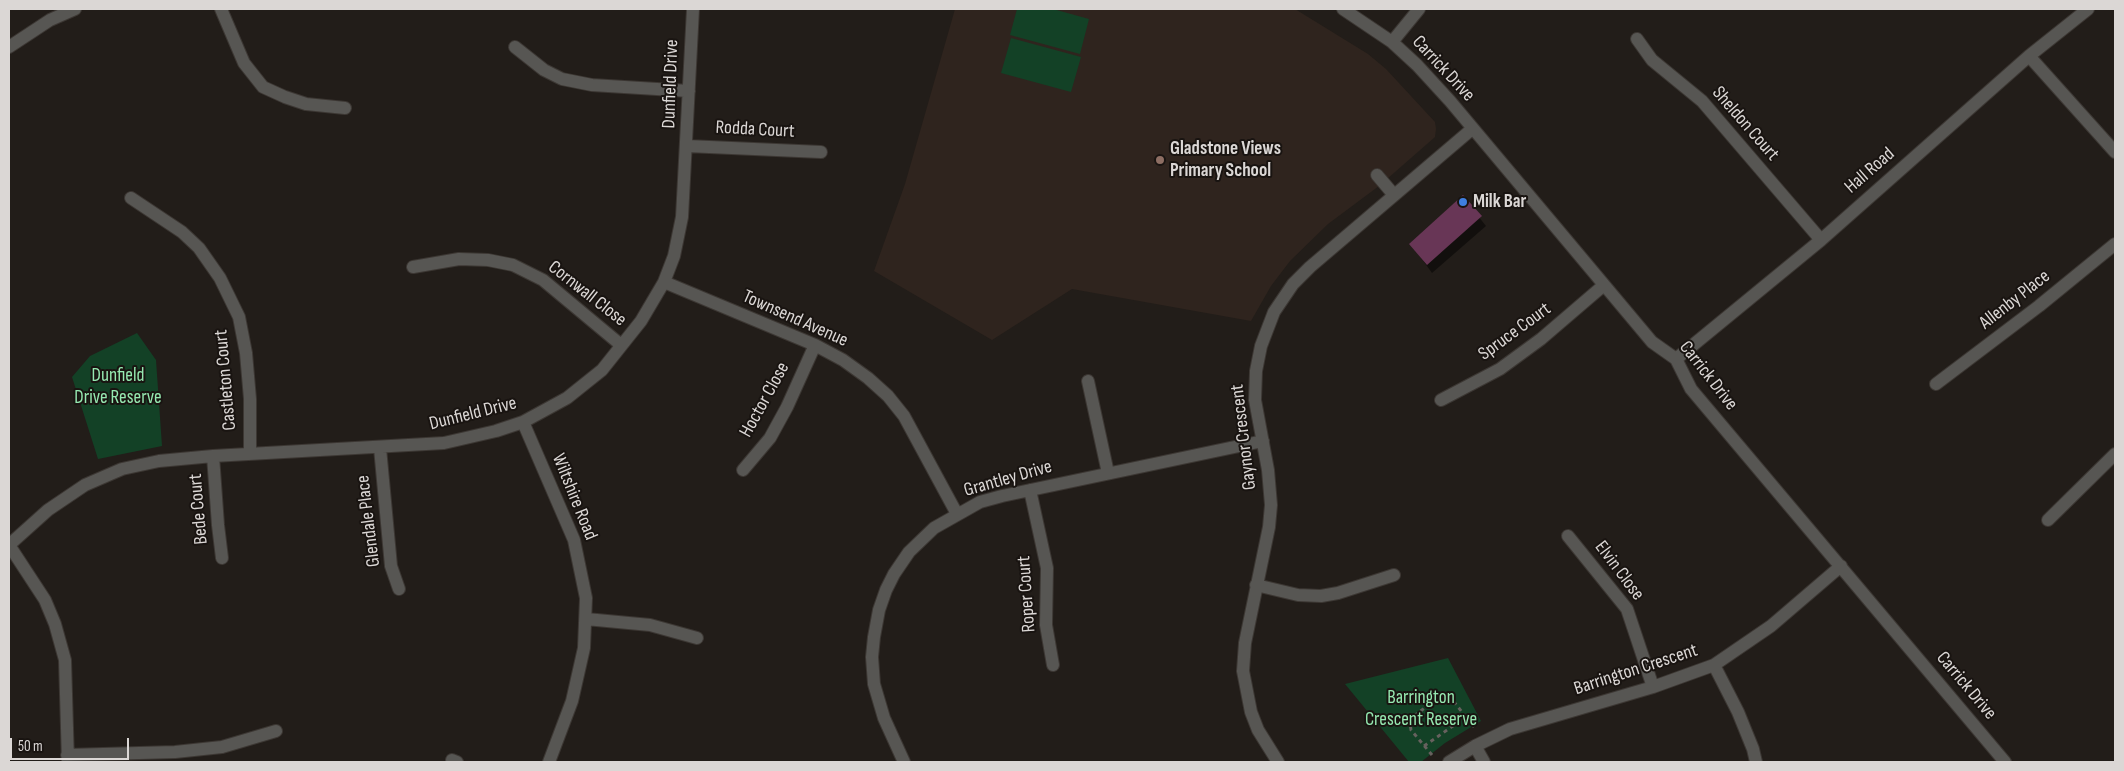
<!DOCTYPE html>
<html>
<head>
<meta charset="utf-8">
<style>
  body { margin:0 }
  #map { position:relative; width:2124px; height:771px; overflow:hidden; background:#221d19; font-family:"Sofia Sans Condensed",sans-serif }
  canvas { display:block }
  .frame { position:absolute; inset:0; border:10px solid #dbd7d5; pointer-events:none }
  .scale { position:absolute; left:10px; top:738px; width:119px; height:22px; box-sizing:border-box; border:2px solid #dbd7d5; border-top:0; padding-left:6px; font-size:15px; line-height:18px; white-space:nowrap; color:#dbd7d5; -webkit-text-stroke:4px #191411; paint-order:stroke }
</style>
</head>
<body>
<div id="map">
<canvas width="2124" height="771"></canvas>
<div class="frame"></div>
<div class="scale">50 m</div>
</div>
<script>
const ctx = document.querySelector('canvas').getContext('2d');
ctx.lineJoin = 'round';
function fillPath(path, color) { ctx.fillStyle = color; ctx.fill(path, 'evenodd'); }
const poly = rows => new Path2D(rows.map(r => 'M' + r).join(''));
function trace(path, color, width, dash) { ctx.strokeStyle = color; ctx.lineWidth = width; ctx.lineCap = dash ? 'butt' : 'round'; ctx.setLineDash(dash || []); ctx.stroke(path); }
function write(font, color, halo, rows, align = 'center') {
  ctx.font = font + ' "Sofia Sans Condensed",sans-serif'; ctx.lineWidth = 4; ctx.setLineDash([]); ctx.textBaseline = 'middle'; ctx.strokeStyle = halo; ctx.fillStyle = color; for (const [text, x, y, turn = 0] of rows) {
    ctx.save(); ctx.translate(x, y); ctx.rotate((+turn || 0) * Math.PI / 180); ctx.textAlign = isNaN(turn) ? turn : align; if (halo) ctx.strokeText(text, 0, 0); ctx.fillText(text, 0, 0); ctx.restore();
  }
}
fillPath(poly([
  [955,9,1295,9,1368,54,1386,69,1435,122,1436,129,1435,137,1379,186,1328,224,1290,261,1271,286,1251,321,1072,289,992,340,874,271,905,184]
]), '#2f241e');
fillPath(poly([
  [1017,9,1053,9,1089,19,1080,54,1010,35],
  [1011,38,1081,57,1071,92,1001,73],
  [137,333,156,360,162,446,98,459,72,377,90,356],
  [1448,658,1481,721,1445,743,1421,762,1409,762,1345,684]
]), '#134126');
fillPath(poly([
  [1463,197,1486,226,1432,273,1411,244]
]), '#0007');
fillPath(poly([
  [1463,195,1482,216,1427,265,1409,244]
]), '#683656');
const minor = poly([
  [221,9,244,63,263,87,285,97,306,104,345,108],
  [1343,9,1392,42,1417,65,1450,101,1652,342,1676,359,1691,389,2005,762],
  [1637,39,1652,60,1702,101,1821,240],
  [1392,42,1419,9],
  [9,47,50,20,75,9],
  [515,47,544,70,562,79,592,85,689,91],
  [2029,56,2115,152],
  [687,146,821,152],
  [1377,175,1394,195],
  [131,198,182,232,199,248,220,278,239,317,246,353,250,399,250,454],
  [413,267,459,259,488,260,513,265,543,280,621,345],
  [664,282,815,345,843,360,868,378,888,396,904,416,957,514],
  [1676,359,1821,240,2029,56,2088,9],
  [1088,381,1108,473],
  [1936,384,2039,306,2115,244],
  [1441,400,1500,369,1541,339,1604,285],
  [523,422,574,540,586,598,584,648,572,701,549,762],
  [380,448,391,566,399,589],
  [213,456,218,525,222,558],
  [743,470,770,438,787,407,815,345],
  [1030,490,1047,568,1046,625,1053,665],
  [2048,520,2115,454],
  [1568,536,1627,609,1653,687],
  [9,545,48,510,85,485,122,469,159,461,213,456,444,443,496,431,523,422,567,398,602,370,641,321,664,282,674,256,682,217,693,9],
  [9,545,45,600,55,624,65,660,68,762],
  [1256,585,1298,595,1321,596,1338,593,1394,575],
  [586,619,650,625,697,638],
  [1714,665,1738,712,1753,749,1756,762],
  [1475,746,1484,762],
  [67,755,175,752,222,747,276,731],
  [452,760,457,762],
  [904,762,884,718,874,684,872,657,874,637,879,610,886,590,894,574,909,552,934,528,980,502,1002,496,1263,441],
  [1278,762,1258,730,1251,712,1243,671,1245,643,1269,527,1271,505,1268,470,1255,400,1256,371,1261,346,1274,312,1293,284,1310,267,1472,129],
  [1449,762,1475,746,1510,729,1653,687,1714,665,1771,626,1841,566]
]);
trace(minor, '#3c3733', 14);
trace(poly([
  [1424,746,1466,717],
  [1432,755,1411,730,1410,723,1414,716,1439,697,1450,697,1474,727]
]), '#66615e', 3, [4, 4]);
trace(minor, '#575653', 12);
for (const [x, y, r, color] of [
  [1160,160,5,"#8d6e63"],
  [1463,202,5,"#3f7fe0"]
]) { const dot = new Path2D(); dot.arc(x, y, r, 0, 2 * Math.PI); ctx.fillStyle = color; ctx.fill(dot); trace(dot, '#191411', 2); }
write('19px', '#dbd7d5', '#191411', [
  ["Carrick Drive",1443,69,47],
  ["Dunfield Drive",671,84,-88],
  ["Sheldon Court",1745,124,49],
  ["Rodda Court",755,130,3],
  ["Hall Road",1870,171,-41],
  ["Cornwall Close",587,294,38],
  ["Allenby Place",2015,300,-38],
  ["Townsend Avenue",795,319,24],
  ["Spruce Court",1515,332,-36],
  ["Carrick Drive",1708,376,52],
  ["Castleton Court",226,380,-95],
  ["Hoctor Close",765,400,-61],
  ["Dunfield Drive",473,414,-14],
  ["Gaynor Crescent",1244,437,-97],
  ["Grantley Drive",1008,479,-16],
  ["Wiltshire Road",574,497,68],
  ["Bede Court",199,509,-95],
  ["Glendale Place",369,521,-97],
  ["Elvin Close",1619,571,53],
  ["Roper Court",1027,594,-94],
  ["Barrington Crescent",1636,670,-18],
  ["Carrick Drive",1966,686,50]
]);
write('bold 19px', '#dbd7d5', '#191411', [
  ["Gladstone Views",1170,149],
  ["Primary School",1170,171],
  ["Milk Bar",1473,202]
], 'left');
write('19px', '#96e9b1', '#191411', [
  ["Dunfield",118,376],
  ["Drive Reserve",118,398],
  ["Barrington",1421,698],
  ["Crescent Reserve",1421,720]
]);
</script>
</body>
</html>
